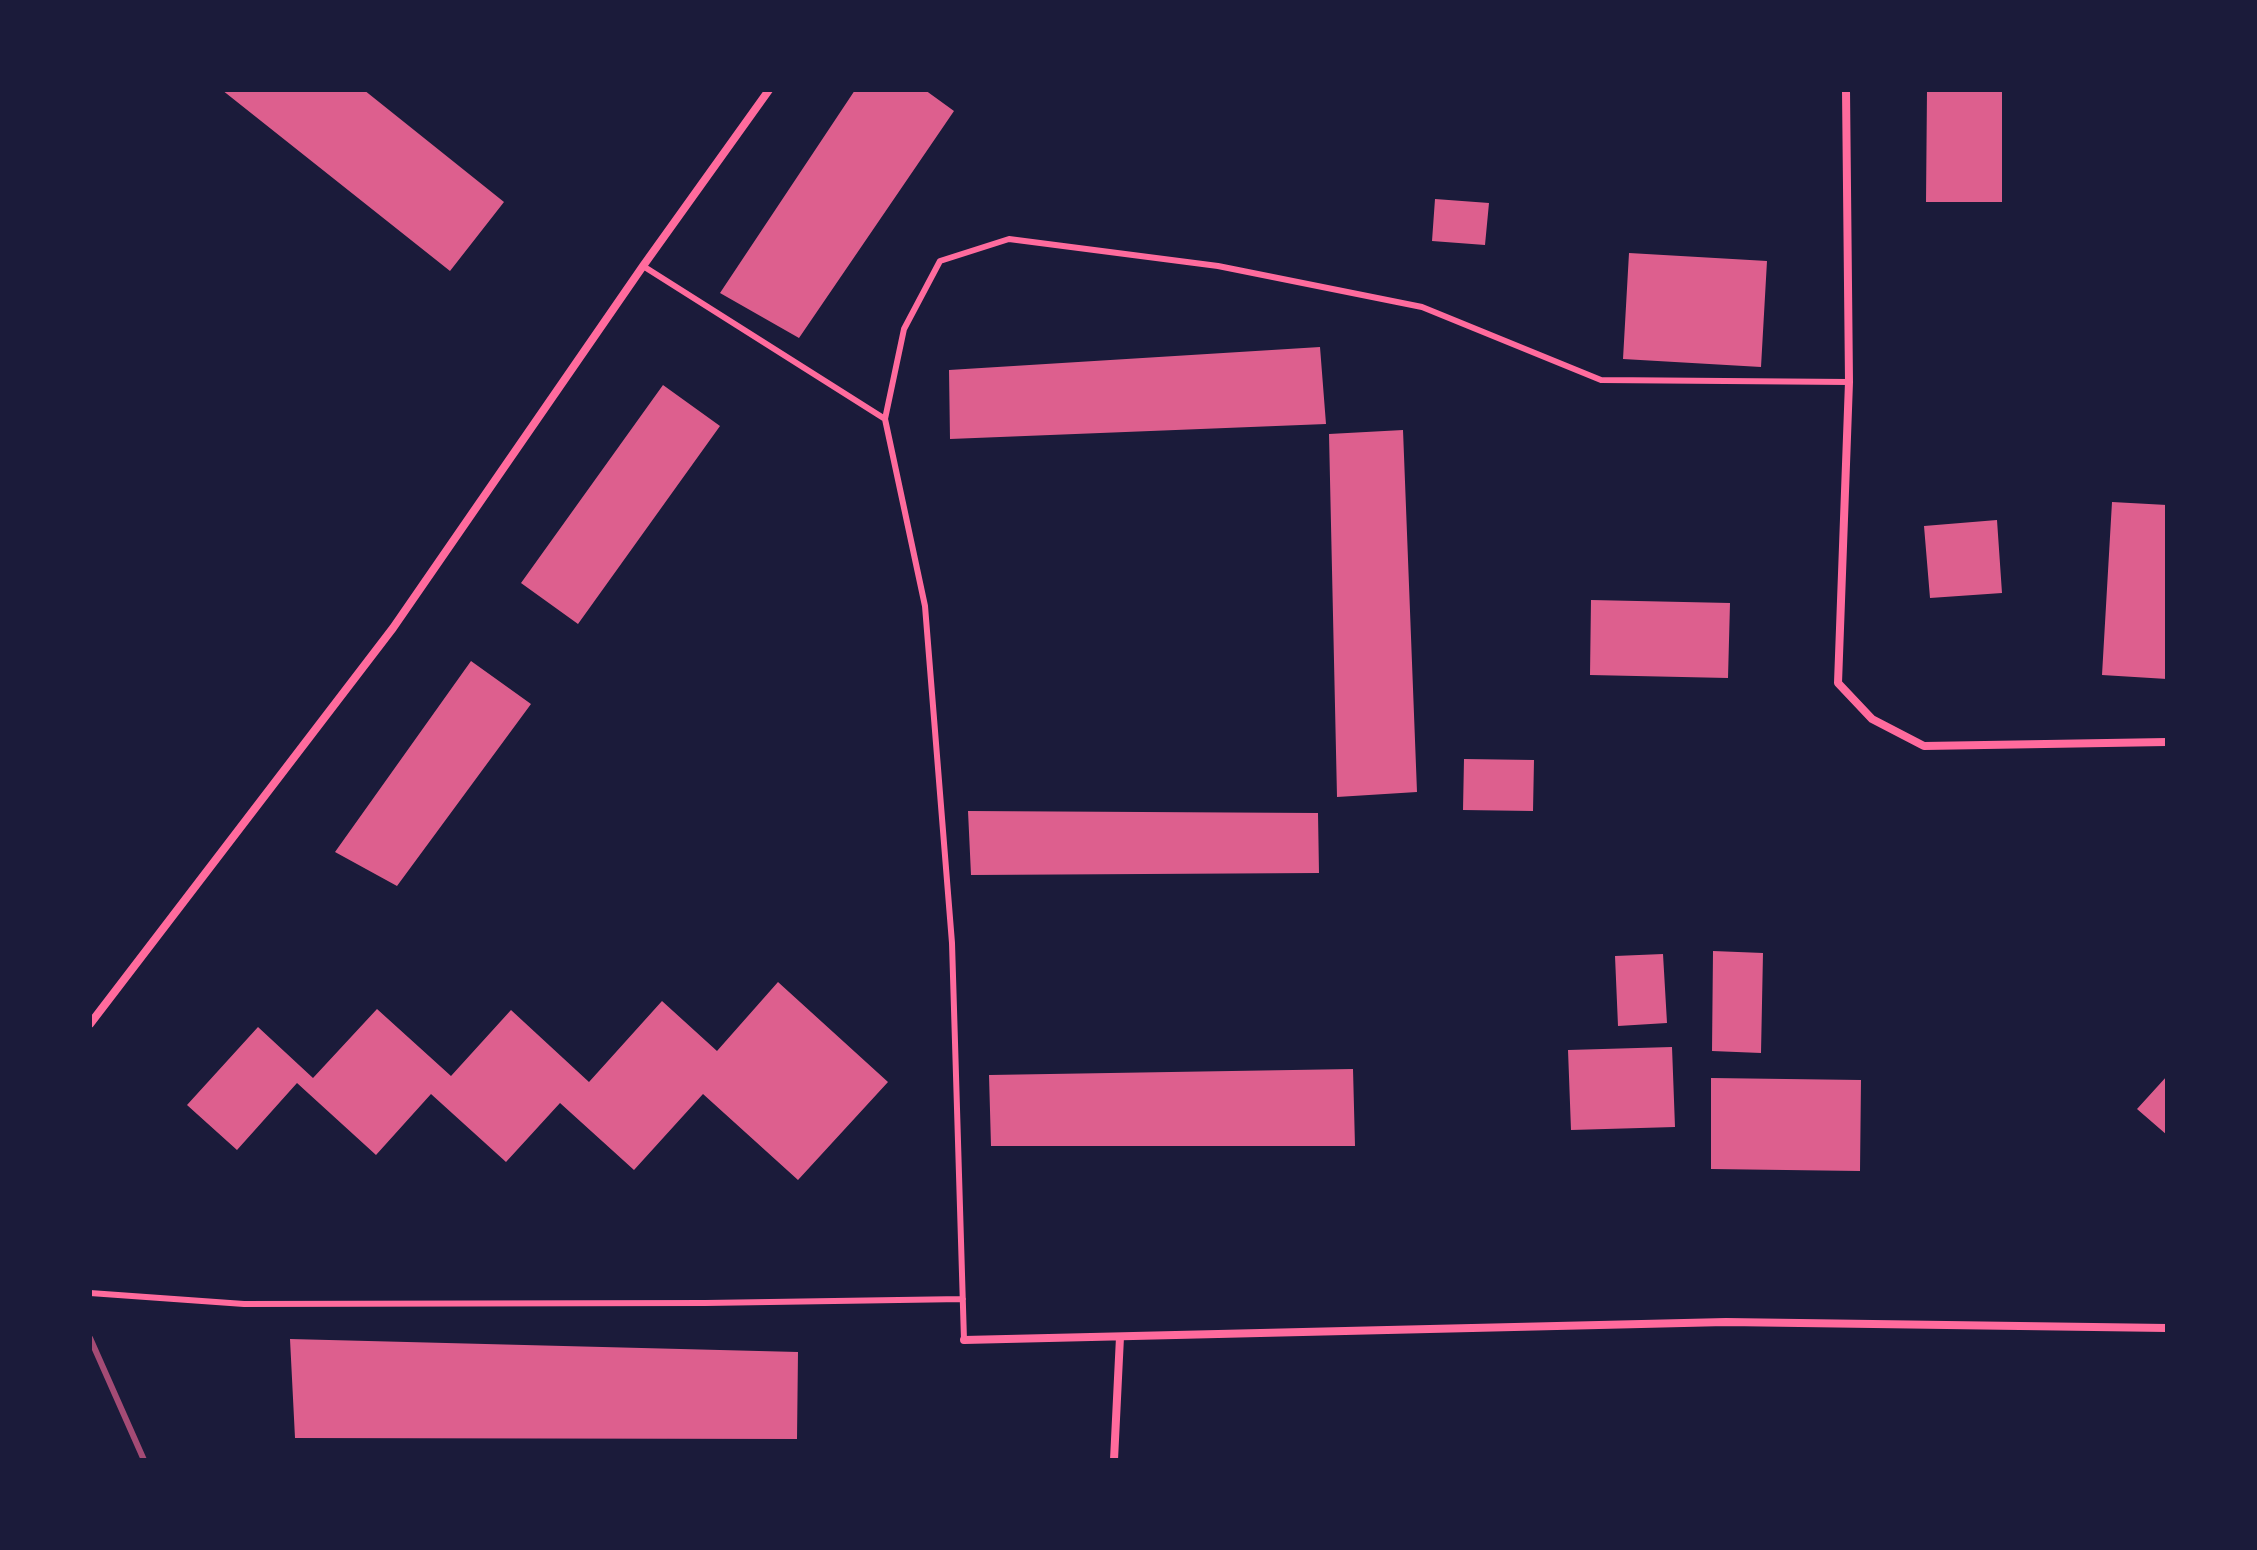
<!DOCTYPE html>
<html>
<head>
<meta charset="utf-8">
<style>
  body { margin:0 }
  #map { position:relative; width:2257px; height:1550px; overflow:hidden; background:#1b1b3a; font-family:"Libre Baskerville",serif }
  canvas { display:block }
  .frame { position:absolute; inset:0; border:92px solid #1b1b3a; pointer-events:none }
</style>
</head>
<body>
<div id="map">
<canvas width="2257" height="1550"></canvas>
<div class="frame"></div>
</div>
<script>
const ctx = document.querySelector('canvas').getContext('2d');
ctx.lineJoin = 'round';
function fillPath(path, color) { ctx.fillStyle = color; ctx.fill(path, 'evenodd'); }
const poly = rows => new Path2D(rows.map(r => 'M' + r).join(''));
function trace(path, color, width, dash) { ctx.strokeStyle = color; ctx.lineWidth = width; ctx.lineCap = dash ? 'butt' : 'round'; ctx.setLineDash(dash || []); ctx.stroke(path); }
fillPath(poly([
  [222,90,364,90,504,202,450,271],
  [855,90,925,90,954,111,799,338,720,293],
  [1927,90,2002,90,2002,202,1926,202],
  [1435,199,1489,203,1485,245,1432,241],
  [1629,253,1767,261,1761,367,1623,359],
  [1320,347,1326,424,950,439,949,370],
  [663,385,720,426,578,624,521,583],
  [1403,430,1417,792,1337,797,1329,434],
  [2112,502,2167,505,2167,679,2102,675],
  [1997,520,2002,593,1930,598,1924,526],
  [1591,600,1730,603,1728,678,1590,675],
  [471,661,531,704,397,886,335,852],
  [1464,759,1534,760,1533,811,1463,810],
  [968,811,1318,813,1319,873,971,875],
  [1713,951,1763,953,1761,1053,1712,1051],
  [1663,954,1667,1023,1618,1026,1615,956],
  [778,982,888,1082,798,1180,703,1094,634,1170,560,1103,506,1162,431,1094,376,1155,297,1083,237,1150,187,1105,258,1027,313,1078,377,1009,451,1076,511,1010,589,1082,662,1001,717,1051],
  [1672,1047,1675,1127,1571,1130,1568,1050],
  [1353,1069,1355,1146,991,1146,989,1075],
  [2167,1076,2167,1135,2137,1109],
  [1711,1078,1861,1080,1860,1171,1711,1169],
  [290,1339,798,1352,797,1439,295,1438]
]), '#dd5f8e');
trace(poly([
  [643,266,885,419,925,606,952,943,964,1340],
  [885,419,904,329,940,261,1009,239,1218,266,1422,307,1601,380,1849,382],
  [90,1293,244,1304,705,1303,963,1299]
]), '#ff6b9d', 6);
trace(poly([
  [1846,90,1849,382,1838,683,1872,719,1924,746,2167,742],
  [90,1024,393,628,643,266,769,90],
  [964,1340,1726,1322,2167,1328],
  [1114,1460,1120,1337]
]), '#ff6b9d', 8);
trace(poly([
  [90,1338,144,1460]
]), '#a44b75', 6);
</script>
</body>
</html>
